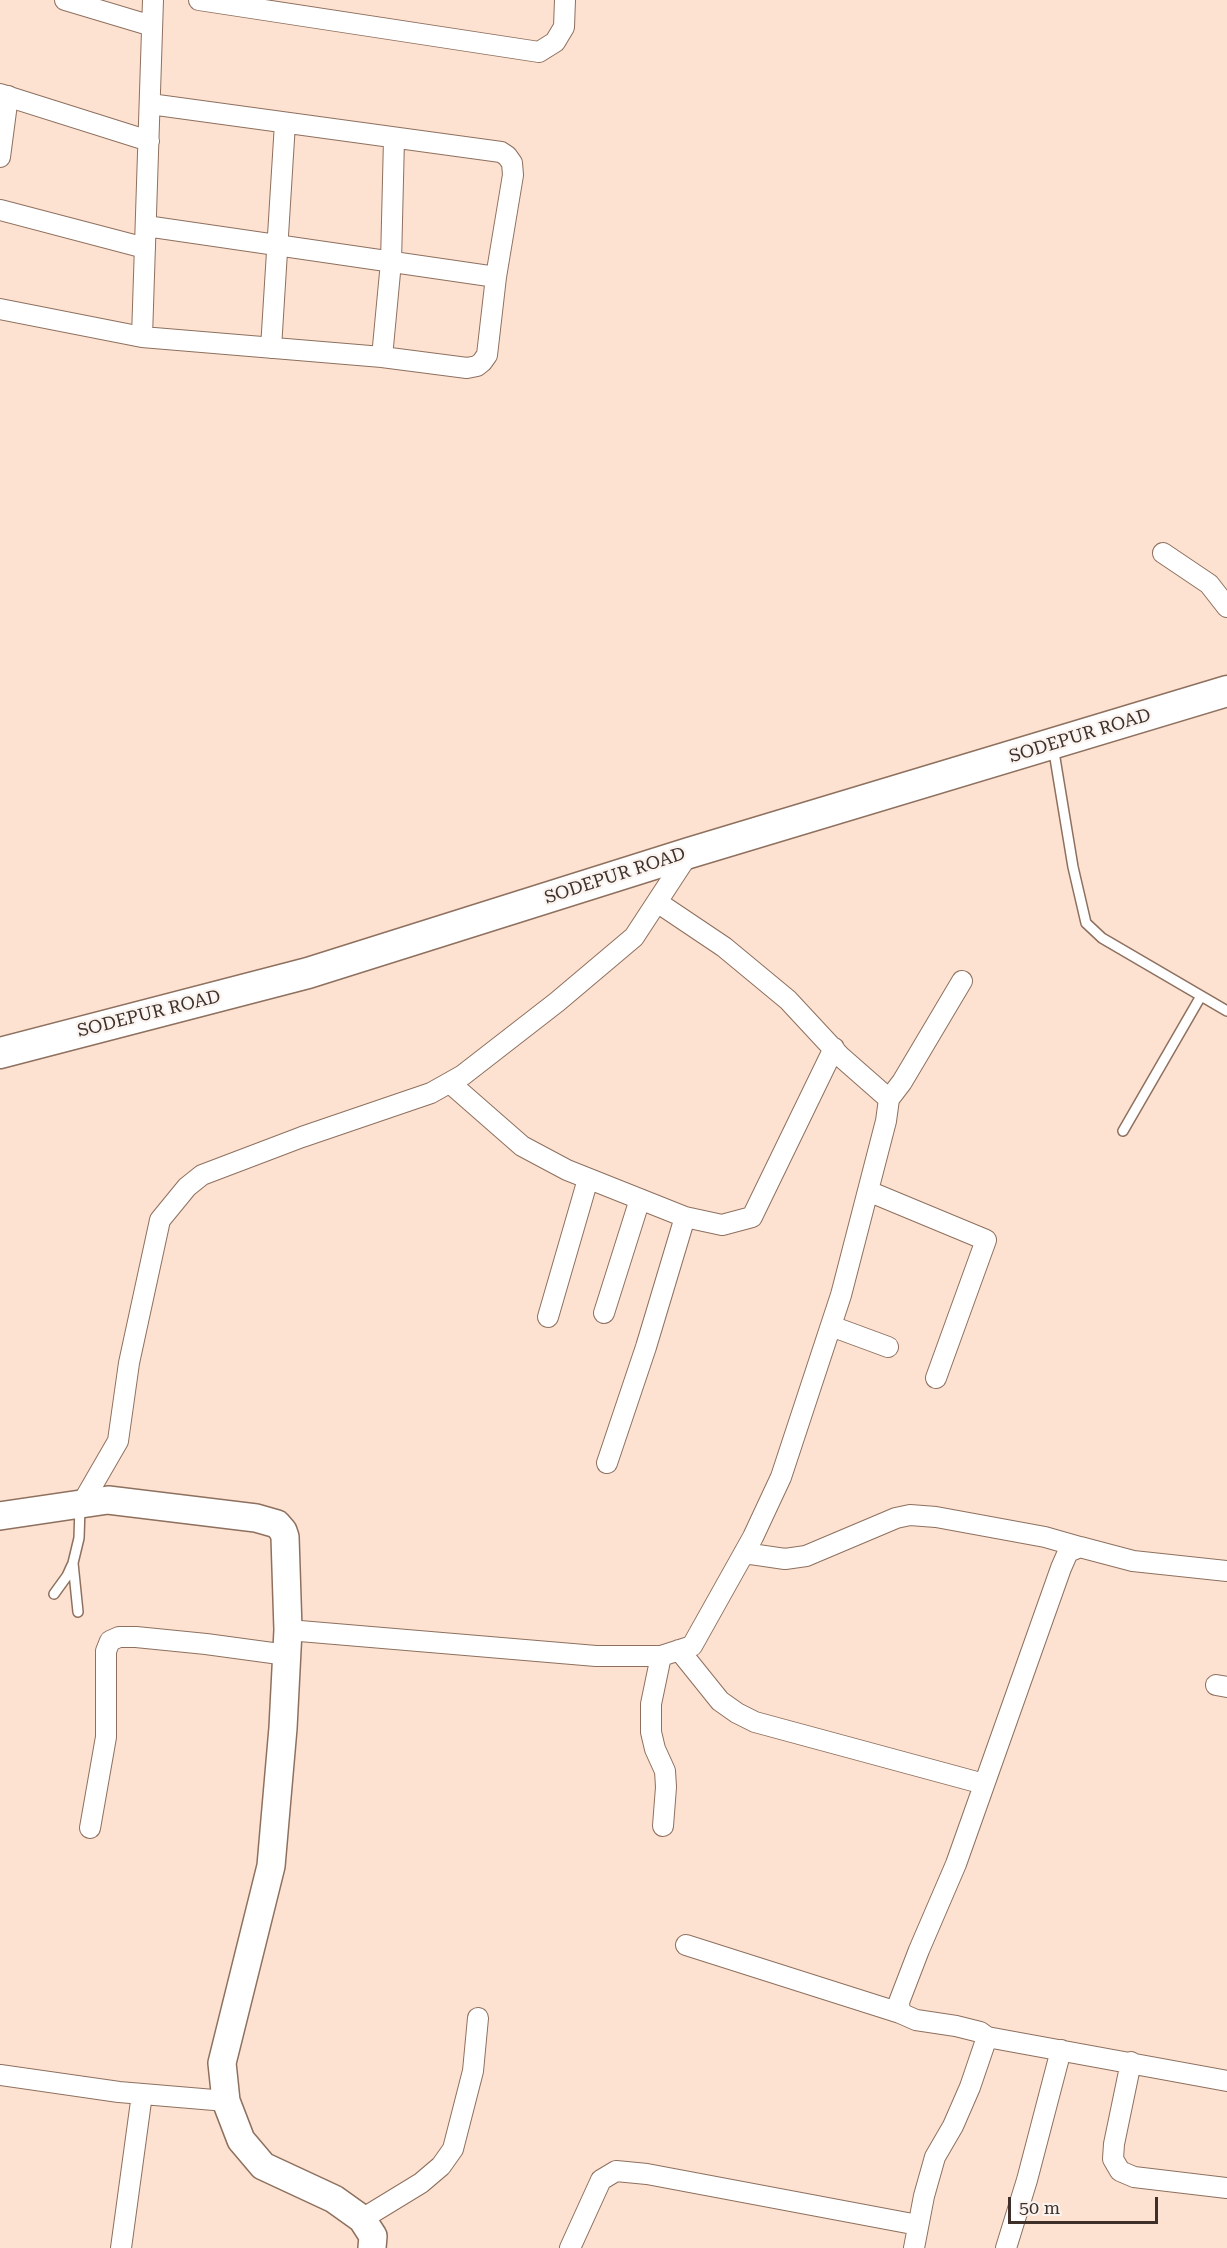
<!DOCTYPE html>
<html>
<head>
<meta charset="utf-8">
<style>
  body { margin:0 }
  #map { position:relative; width:1227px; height:2248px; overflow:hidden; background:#fde1d1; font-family:"Roboto Serif",serif }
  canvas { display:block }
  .scale { position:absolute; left:1008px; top:2197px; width:150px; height:27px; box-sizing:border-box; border:3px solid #3e3029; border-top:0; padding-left:8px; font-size:18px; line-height:21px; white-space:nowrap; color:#3e3029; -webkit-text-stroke:4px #faf3ef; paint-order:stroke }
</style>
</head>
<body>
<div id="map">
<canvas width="1227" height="2248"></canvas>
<div class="scale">50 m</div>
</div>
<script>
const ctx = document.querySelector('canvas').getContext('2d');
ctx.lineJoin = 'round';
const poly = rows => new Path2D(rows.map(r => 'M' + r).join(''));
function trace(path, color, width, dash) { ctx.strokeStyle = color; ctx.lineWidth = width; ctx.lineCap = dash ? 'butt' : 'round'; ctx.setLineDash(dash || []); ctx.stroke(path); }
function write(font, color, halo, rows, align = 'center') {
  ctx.font = font + ' "Roboto Serif",serif'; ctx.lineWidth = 4.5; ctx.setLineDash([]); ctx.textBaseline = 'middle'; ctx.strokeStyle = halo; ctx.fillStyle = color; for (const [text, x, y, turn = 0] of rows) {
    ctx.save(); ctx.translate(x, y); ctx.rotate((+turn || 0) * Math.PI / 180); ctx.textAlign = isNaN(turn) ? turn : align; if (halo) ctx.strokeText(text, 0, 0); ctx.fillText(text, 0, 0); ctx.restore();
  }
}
const lane = poly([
  [1053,746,1073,867,1086,923,1102,938,1227,1011],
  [1123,1131,1201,996],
  [54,1594,67,1576,72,1565],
  [78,1612,73,1563,79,1538,80,1507]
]);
const street = poly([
  [65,0,152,26],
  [199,0,539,52,555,42,564,27,565,0],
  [0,94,149,141],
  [150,104,501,152,507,156,512,163,513,175,496,277,487,355,482,362,477,366,467,368,382,357,142,337,153,0],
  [0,157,8,96],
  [0,210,145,248],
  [146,226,496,277],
  [0,309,142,337],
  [271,348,285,123],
  [382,357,391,262,394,139],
  [1163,553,1209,584,1227,607],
  [450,1083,522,1146,567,1170,685,1217,722,1225,752,1217,834,1048],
  [889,1099,902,1082,962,981],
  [868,1191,986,1240,936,1378],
  [604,1313,640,1199],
  [548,1317,588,1179],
  [831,1326,888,1347],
  [607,1463,646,1347,685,1217],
  [81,1505,118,1441,129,1363,160,1220,187,1187,202,1175,302,1137,431,1093,463,1075,557,1002,634,937,689,853],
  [744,1553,785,1559,806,1556,896,1518,910,1515,936,1517,1045,1537,1080,1547],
  [288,1630,596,1656,661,1656,692,1646,753,1537,781,1477,841,1295,886,1121,889,1099,840,1056,788,1000,724,947,657,902],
  [679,1650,720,1701,737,1713,755,1722,984,1784],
  [661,1656,651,1704,651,1732,655,1749,665,1771,666,1787,663,1826],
  [1216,1685,1227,1687],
  [90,1828,106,1737,106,1651,110,1641,119,1637,136,1637,206,1644,287,1655],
  [686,1945,900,2013],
  [987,2037,1227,2081],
  [1131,2062,1114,2144,1113,2159,1120,2171,1134,2177,1227,2188],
  [0,2075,119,2092,226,2101],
  [362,2219,421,2183,441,2166,453,2149,473,2071,478,2018],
  [121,2248,142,2094],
  [570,2248,601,2180,616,2171,647,2174,918,2225],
  [914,2248,924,2196,935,2157,953,2126,970,2087,987,2037,980,2032,956,2026,916,2020,900,2013,899,2002,919,1950,956,1864,1061,1568,1068,1552,1080,1547,1133,1561,1227,1571],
  [1006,2248,1027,2180,1061,2050]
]);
const secondary = poly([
  [0,1516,108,1500,256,1518,277,1524,283,1531,285,1537,288,1630,283,1728,271,1866,222,2063,226,2101,241,2140,263,2166,334,2199,362,2219,373,2236,372,2248]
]);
const primary = poly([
  [0,1053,308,973,689,853,1227,691]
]);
trace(lane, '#8e705e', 12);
trace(street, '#8e705e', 22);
trace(secondary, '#8e705e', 30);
trace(primary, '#8e705e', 33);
trace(lane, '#fff', 9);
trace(street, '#fff', 20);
trace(secondary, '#fff', 27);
trace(primary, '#fff', 30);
write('18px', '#3e3029', '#faf3ef', [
  ["SODEPUR ROAD",1080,736,-17],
  ["SODEPUR ROAD",615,876,-18],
  ["SODEPUR ROAD",149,1014,-14]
]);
</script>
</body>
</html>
